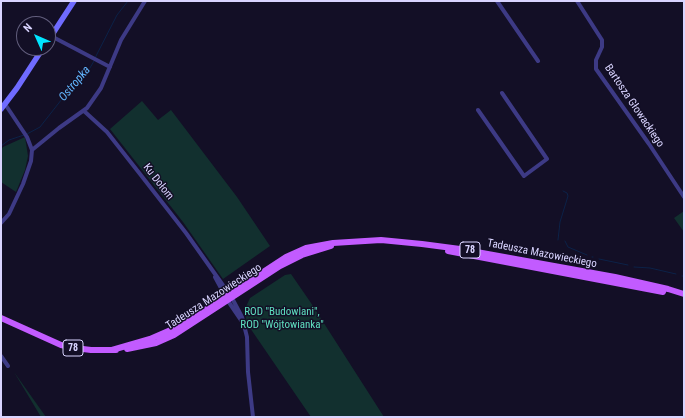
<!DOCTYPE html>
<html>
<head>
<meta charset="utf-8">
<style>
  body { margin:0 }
  #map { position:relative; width:685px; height:418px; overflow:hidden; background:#130f26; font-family:"Roboto Condensed",sans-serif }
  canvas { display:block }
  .frame { position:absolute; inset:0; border:2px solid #d9d4ff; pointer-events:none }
  .north { position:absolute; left:16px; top:16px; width:40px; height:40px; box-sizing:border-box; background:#130f26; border:1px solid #625e7d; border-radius:50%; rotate:315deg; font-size:11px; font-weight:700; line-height:16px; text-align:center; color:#d9d4ff }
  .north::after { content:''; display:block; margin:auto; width:14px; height:18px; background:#00e5ff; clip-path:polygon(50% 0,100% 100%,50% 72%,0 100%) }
</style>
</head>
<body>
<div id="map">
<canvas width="685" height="418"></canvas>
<div class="frame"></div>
<div class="north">N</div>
</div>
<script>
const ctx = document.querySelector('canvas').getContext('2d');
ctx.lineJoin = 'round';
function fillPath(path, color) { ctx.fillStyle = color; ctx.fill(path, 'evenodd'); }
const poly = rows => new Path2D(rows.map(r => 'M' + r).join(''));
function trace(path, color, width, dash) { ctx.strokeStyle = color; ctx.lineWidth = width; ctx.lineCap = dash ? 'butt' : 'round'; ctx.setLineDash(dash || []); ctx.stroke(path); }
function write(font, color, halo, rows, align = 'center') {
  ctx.font = font + ' "Roboto Condensed",sans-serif'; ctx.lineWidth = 3; ctx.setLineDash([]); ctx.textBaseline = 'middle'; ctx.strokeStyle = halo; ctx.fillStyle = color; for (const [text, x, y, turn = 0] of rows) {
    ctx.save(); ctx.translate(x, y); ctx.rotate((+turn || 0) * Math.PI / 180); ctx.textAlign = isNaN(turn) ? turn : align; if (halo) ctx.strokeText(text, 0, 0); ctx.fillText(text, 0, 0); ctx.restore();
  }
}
fillPath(poly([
  [142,101,158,120,171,110,237,197,270,246,223,279,183,222,110,129],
  [25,137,28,156,25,170,16,192,1,182,1,150,3,147],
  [684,211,684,232,674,218],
  [291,274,311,303,384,417,311,417,248,325,244,311,250,298,285,275],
  [14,372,46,417,41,417]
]), '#12302f');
trace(poly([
  [95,58,117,15,128,1],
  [27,134,40,127,69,90,87,73,94,61],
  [1,146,9,140,24,135],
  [558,240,560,222,568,196,567,193,563,191],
  [565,241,568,247,587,255],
  [592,257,593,257],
  [599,259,628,265],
  [634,267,650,268,676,274],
  [682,276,684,276]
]), '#0c2248', 1);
trace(poly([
  [497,1,538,61],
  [577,1,602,40,602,47,596,60,596,69,649,144,684,197],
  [51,36,110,67],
  [5,104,27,137,32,150],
  [478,110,524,176,547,159,502,93],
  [84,111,107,132,140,174,186,233,232,298,242,317,247,337,248,372,253,417],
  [1,223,9,214,23,184,31,161,32,150,59,128,87,108,101,88,121,40,145,1],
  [215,277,228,301,243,323],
  [1,356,8,366]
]), '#3d3a85', 4);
trace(poly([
  [48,41,74,1],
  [1,109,17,88,43,48]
]), '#6f6bff', 5.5);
trace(poly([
  [448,251,663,292],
  [1,318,61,345,75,348,91,350,116,350],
  [127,349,156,343,174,335,280,266,302,255,331,246],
  [112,350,150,339,173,329,199,314,286,257,306,248,333,243,381,240,422,244,460,249,615,277,668,289,684,294]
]), '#c25bff', 6);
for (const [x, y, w] of [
  [470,250,20],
  [73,348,20]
]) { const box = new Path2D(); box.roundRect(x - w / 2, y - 8, w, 16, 3); ctx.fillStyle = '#130f26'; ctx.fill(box); trace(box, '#d9d4ff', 1); }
write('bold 10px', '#d9d4ff', null, [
  ["78",470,250],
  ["78",73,348]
]);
write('11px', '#d9d4ff', '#130f26', [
  ["Bartosza Głowackiego",634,106,56],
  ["Ku Dołom",158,182,52],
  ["Tadeusza Mazowieckiego",542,254,11],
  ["Tadeusza Mazowieckiego",214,297,-33]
]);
write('11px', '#5fe0c0', '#130f26', [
  ["ROD \"Budowlani\",",282,312],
  ["ROD \"Wójtowianka\"",282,325]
]);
write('italic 12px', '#62b6ff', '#130f26', [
  ["Ostropka",75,84,-50]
]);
</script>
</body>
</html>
